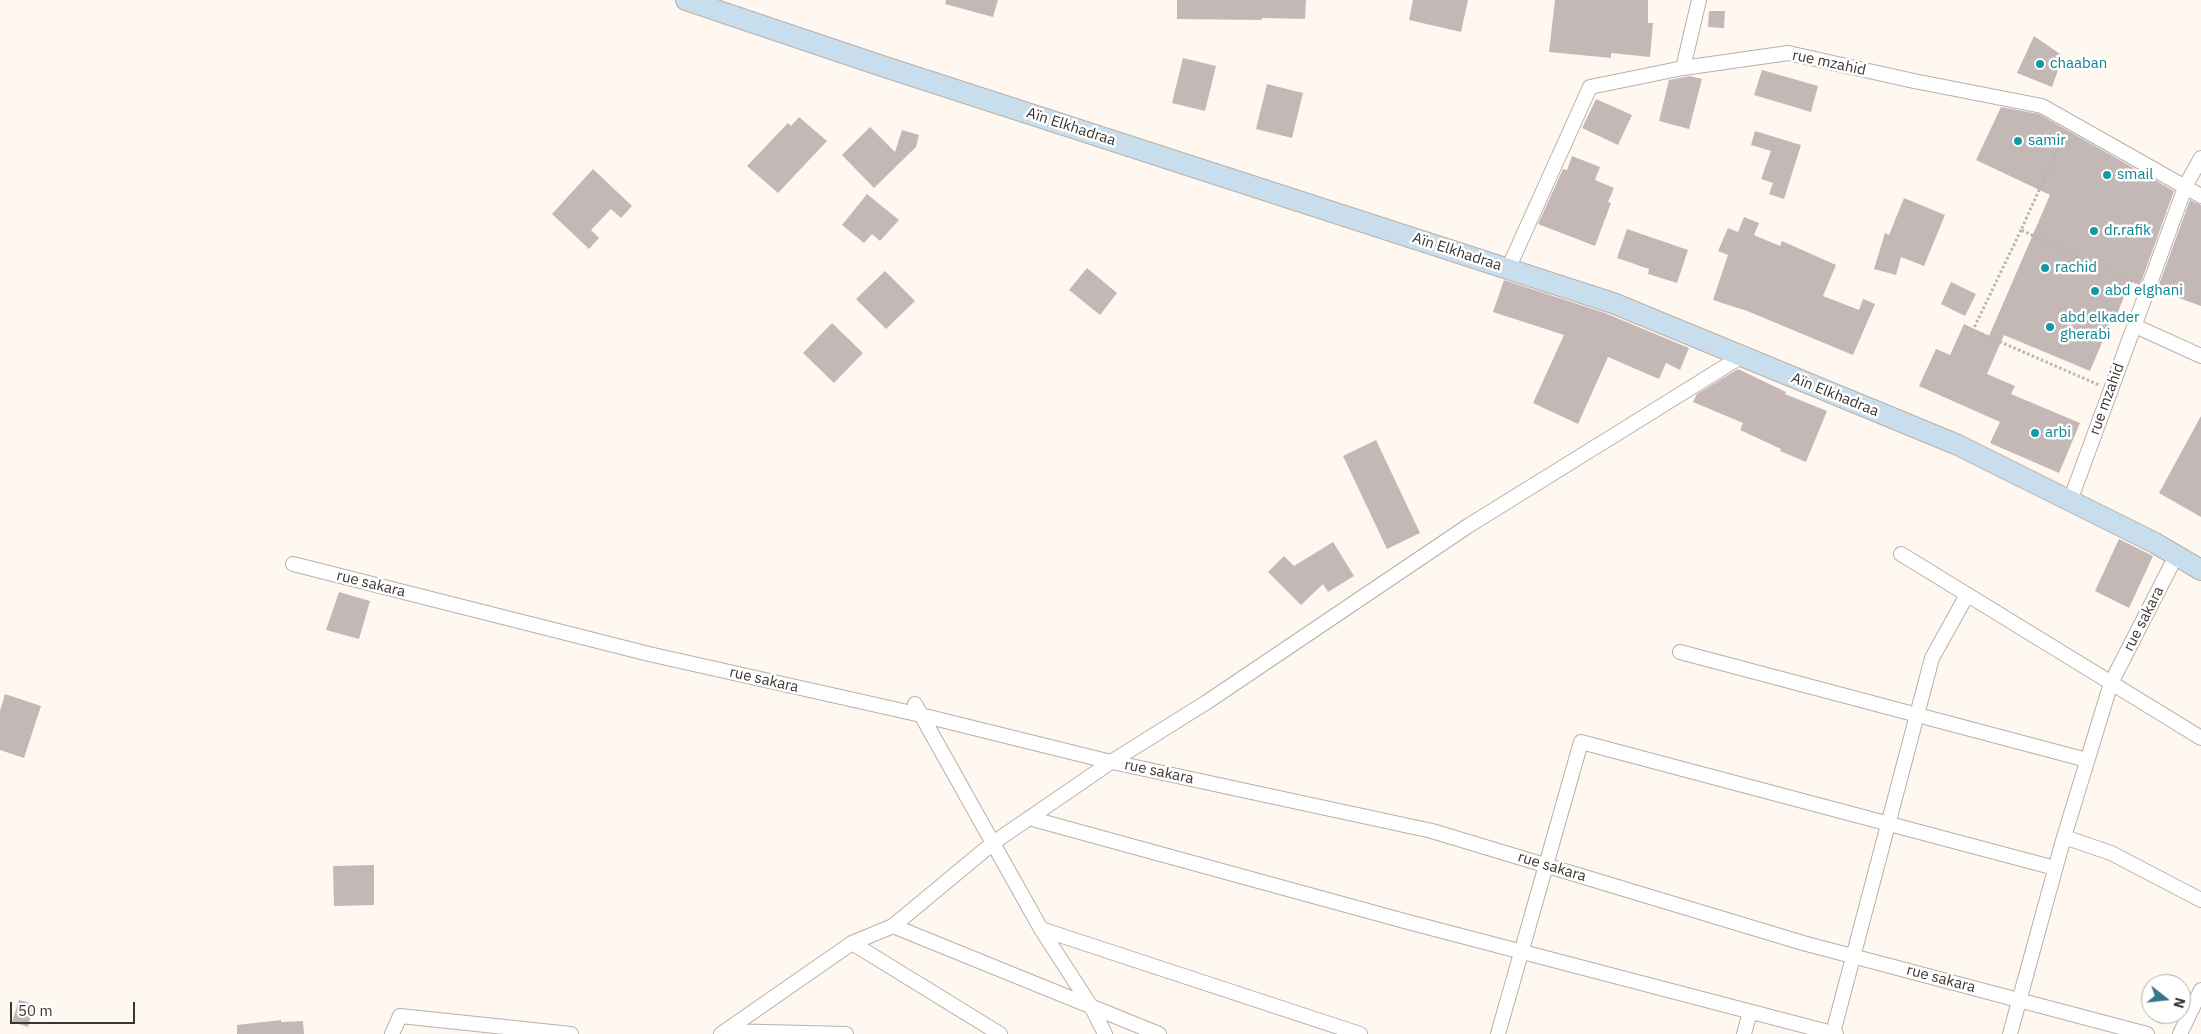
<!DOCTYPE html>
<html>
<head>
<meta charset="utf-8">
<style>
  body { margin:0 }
  #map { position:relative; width:2201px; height:1034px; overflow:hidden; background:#fef8f1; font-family:"IBM Plex Sans",sans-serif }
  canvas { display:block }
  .north { position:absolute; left:2141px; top:974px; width:50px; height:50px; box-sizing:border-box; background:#fff; border:1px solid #b0afad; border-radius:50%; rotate:106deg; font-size:14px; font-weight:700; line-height:20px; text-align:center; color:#393632 }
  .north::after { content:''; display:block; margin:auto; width:18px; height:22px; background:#367889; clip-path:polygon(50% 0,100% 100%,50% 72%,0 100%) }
  .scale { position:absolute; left:10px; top:1002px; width:125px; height:22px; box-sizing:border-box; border:2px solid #393632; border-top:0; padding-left:6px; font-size:15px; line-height:18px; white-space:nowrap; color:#393632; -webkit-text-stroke:4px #fff; paint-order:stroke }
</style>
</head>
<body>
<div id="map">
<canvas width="2201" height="1034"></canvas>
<div class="north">N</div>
<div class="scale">50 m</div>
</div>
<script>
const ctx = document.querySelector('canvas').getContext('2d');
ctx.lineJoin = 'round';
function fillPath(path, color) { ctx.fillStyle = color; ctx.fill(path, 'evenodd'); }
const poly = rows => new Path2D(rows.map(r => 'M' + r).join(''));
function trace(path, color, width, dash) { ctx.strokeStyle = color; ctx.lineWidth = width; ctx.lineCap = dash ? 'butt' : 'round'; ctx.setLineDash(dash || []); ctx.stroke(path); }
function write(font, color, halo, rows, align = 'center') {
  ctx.font = font + ' "IBM Plex Sans",sans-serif'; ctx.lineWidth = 5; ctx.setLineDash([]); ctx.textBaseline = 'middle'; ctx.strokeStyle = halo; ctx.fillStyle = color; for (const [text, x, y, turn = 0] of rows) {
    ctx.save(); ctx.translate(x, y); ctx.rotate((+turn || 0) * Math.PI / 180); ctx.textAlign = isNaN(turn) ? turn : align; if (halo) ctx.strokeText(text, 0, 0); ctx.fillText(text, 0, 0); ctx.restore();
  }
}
fillPath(poly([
  [946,0,998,0,993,17,945,4],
  [1177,0,1306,0,1305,19,1262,18,1262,20,1177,19],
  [1413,0,1468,0,1461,32,1409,20],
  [1555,0,1648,0,1648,23,1653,23,1650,57,1611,53,1611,58,1549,52],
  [1709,11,1725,11,1724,28,1708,27],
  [2034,36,2063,56,2052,87,2017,73],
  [1183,58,1216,66,1205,111,1172,103],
  [1762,70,1818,86,1811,112,1754,95],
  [1690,76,1702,79,1689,129,1659,121,1669,80],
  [1267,84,1303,93,1292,138,1256,129],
  [1596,99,1632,115,1618,145,1582,128],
  [2001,107,2039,114,2174,191,2140,285,2130,281,2115,320,2112,319,2090,371,2004,335,1987,374,2015,386,2011,394,2080,423,2059,473,1990,443,2000,422,1919,386,1936,349,1950,355,1964,324,1989,336,2050,195,1976,160],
  [799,117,827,141,778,193,747,166,788,123,791,126],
  [870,127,895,152,902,130,919,135,916,147,874,188,842,155],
  [1755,131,1801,145,1784,199,1769,194,1773,183,1761,179,1771,151,1751,145],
  [1572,156,1600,167,1595,180,1614,188,1608,202,1611,203,1595,246,1538,224,1563,169,1567,170],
  [593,169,632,206,621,218,611,209,591,230,599,238,589,249,552,214],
  [867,194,899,220,880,241,872,234,864,243,842,225],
  [1904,198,1945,215,1924,266,1901,257,1896,275,1874,269,1885,233,1889,235],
  [2190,200,2201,205,2201,306,2157,290],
  [1744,217,1759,223,1754,235,1780,246,1782,241,1836,265,1823,296,1859,310,1863,299,1875,304,1853,355,1747,311,1713,300,1728,255,1718,251,1728,228,1738,232],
  [1627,229,1688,250,1677,283,1648,274,1649,269,1617,258],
  [1087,268,1117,293,1100,315,1069,290],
  [885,271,915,301,886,329,856,299],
  [1504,280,1605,313,1689,348,1680,370,1666,363,1659,379,1608,357,1578,424,1533,403,1564,335,1493,312],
  [1951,282,1976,294,1965,316,1941,304],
  [832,323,863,353,834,383,803,353],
  [1738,369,1786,392,1785,394,1827,411,1806,462,1780,451,1781,449,1740,430,1743,423,1693,402,1697,394],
  [2201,416,2201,517,2159,493],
  [1376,440,1420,533,1387,549,1343,456],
  [2119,539,2153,556,2129,608,2095,591],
  [1333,542,1354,576,1328,592,1323,584,1301,605,1268,572,1284,556,1294,566],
  [339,592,370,601,359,639,326,630],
  [5,694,41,706,24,758,0,750,0,711],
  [374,865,374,905,334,906,333,866],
  [19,1000,34,1004,28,1027,12,1022],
  [281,1020,281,1022,303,1021,304,1034,237,1034,237,1025]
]), '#c4b8b6');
const street = poly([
  [1683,68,1699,0],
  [1508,269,1590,87,1683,68,1788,53,1914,81,2042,106,2201,196],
  [2135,326,2201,356],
  [2070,501,2186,185,2201,158],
  [1901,554,2201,738],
  [293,564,649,654,921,715,1103,760,1432,831,1803,943,2147,1034],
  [1680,652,2087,760],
  [915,704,1041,929,1092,1008,1105,1034],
  [1029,818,1408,922,1836,1034],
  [2064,837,2111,853,2201,900],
  [893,926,1159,1034],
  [1041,929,1360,1034],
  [852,943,1000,1034],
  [725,1031,846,1034],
  [1833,1033,1932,658,1967,595],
  [392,1034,400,1016,571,1034],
  [721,1034,852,943,893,926,993,843,1111,762,1207,702,1468,526,1742,356],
  [1498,1034,1581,742,2055,868],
  [1744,1034,1750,1012],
  [2010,1034,2064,837,2111,683,2176,556],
  [2180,1034,2201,990]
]);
const secondary = poly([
  [686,0,882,66,1613,303,1958,445,2155,543,2201,570]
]);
trace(street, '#b8b0a9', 16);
trace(secondary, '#b8b0a9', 22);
trace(poly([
  [2064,135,2021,230,2136,283],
  [2021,230,1973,330,2099,385]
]), '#bab5af', 3, [2.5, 2.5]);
trace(street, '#fff', 14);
trace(secondary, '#c9deec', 20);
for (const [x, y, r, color] of [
  [2040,64,5,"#0f9aa8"],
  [2018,141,5,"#0f9aa8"],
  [2107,175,5,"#0f9aa8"],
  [2094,231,5,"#0f9aa8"],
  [2045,268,5,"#0f9aa8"],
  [2095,291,5,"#0f9aa8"],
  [2050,327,5,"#0f9aa8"],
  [2035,433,5,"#0f9aa8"]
]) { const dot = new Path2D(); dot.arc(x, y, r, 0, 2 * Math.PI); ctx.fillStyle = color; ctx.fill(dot); trace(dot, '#fff', 2); }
write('15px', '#393632', '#fff', [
  ["rue mzahid",1829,63,12],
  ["Aïn Elkhadraa",1071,127,18],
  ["Aïn Elkhadraa",1457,252,18],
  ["Aïn Elkhadraa",1835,395,22],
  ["rue mzahid",2107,399,-70],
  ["rue sakara",371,584,14],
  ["rue sakara",2144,619,-63],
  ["rue sakara",764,680,13],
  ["rue sakara",1159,772,12],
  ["rue sakara",1552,867,17],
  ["rue sakara",1941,979,15]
]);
write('15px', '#0d838f', '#fff', [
  ["chaaban",2050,64],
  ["samir",2028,141],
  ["smail",2117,175],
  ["dr.rafik",2104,231],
  ["rachid",2055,268],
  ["abd elghani",2105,291],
  ["abd elkader",2060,318],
  ["gherabi",2060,335],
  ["arbi",2045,433]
], 'left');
</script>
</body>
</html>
